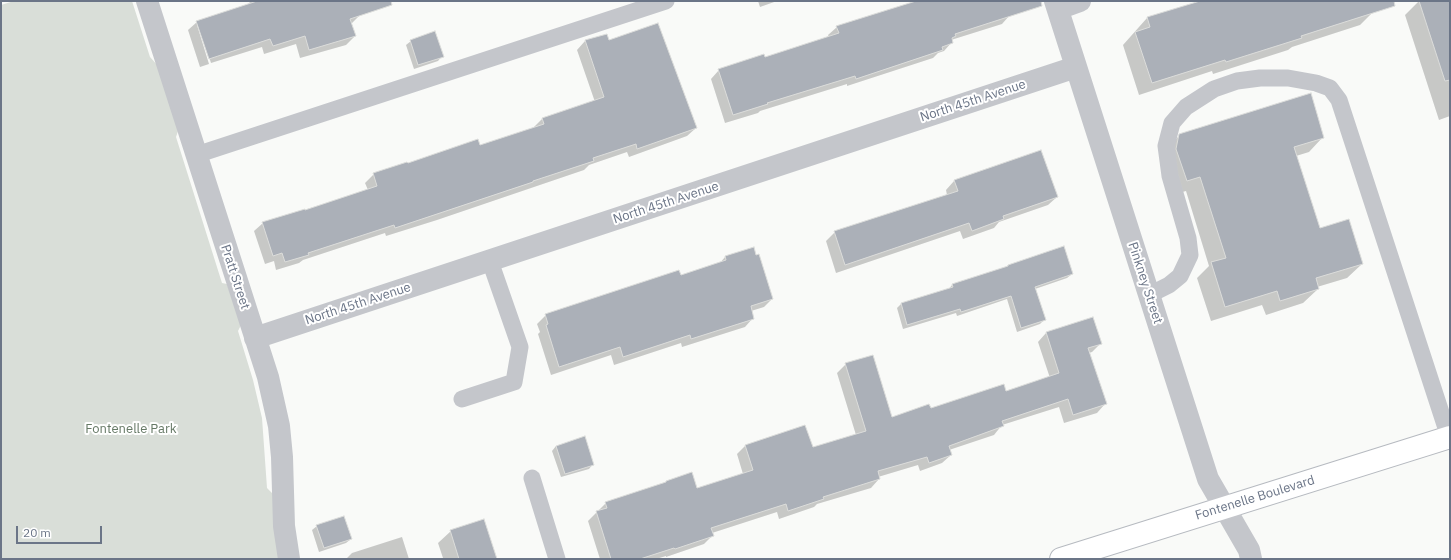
<!DOCTYPE html>
<html>
<head>
<meta charset="utf-8">
<style>
  body { margin:0 }
  #map { position:relative; width:1451px; height:560px; overflow:hidden; background:#f9faf8; font-family:"IBM Plex Sans",sans-serif }
  canvas { display:block }
  .frame { position:absolute; inset:0; border:2px solid #6b7587; pointer-events:none }
  .scale { position:absolute; left:16px; top:526px; width:86px; height:18px; box-sizing:border-box; border:2px solid #6b7587; border-top:0; padding-left:5px; font-size:12px; line-height:14px; white-space:nowrap; color:#6b7587; -webkit-text-stroke:3px #fff; paint-order:stroke }
</style>
</head>
<body>
<div id="map">
<canvas width="1451" height="560"></canvas>
<div class="frame"></div>
<div class="scale">20 m</div>
</div>
<script>
const ctx = document.querySelector('canvas').getContext('2d');
ctx.lineJoin = 'round';
function fillPath(path, color) { ctx.fillStyle = color; ctx.fill(path, 'evenodd'); }
const poly = rows => new Path2D(rows.map(r => 'M' + r).join(''));
function trace(path, color, width, dash) { ctx.strokeStyle = color; ctx.lineWidth = width; ctx.lineCap = dash ? 'butt' : 'round'; ctx.setLineDash(dash || []); ctx.stroke(path); }
function write(font, color, halo, rows, align = 'center') {
  ctx.font = font + ' "IBM Plex Sans",sans-serif'; ctx.lineWidth = 4; ctx.setLineDash([]); ctx.textBaseline = 'middle'; ctx.strokeStyle = halo; ctx.fillStyle = color; for (const [text, x, y, turn = 0] of rows) {
    ctx.save(); ctx.translate(x, y); ctx.rotate((+turn || 0) * Math.PI / 180); ctx.textAlign = isNaN(turn) ? turn : align; if (halo) ctx.strokeText(text, 0, 0); ctx.fillText(text, 0, 0); ctx.restore();
  }
}
fillPath(poly([
  [14,1,132,1,150,57,159,67,178,131,176,137,222,283,227,284,241,325,238,331,253,380,262,418,267,488,274,495,283,559,1,559,1,5]
]), '#d9ded8');
fillPath(poly([
  [249,1,394,1,359,12,360,15,351,24,355,36,346,45,300,58,296,44,264,54,262,47,211,63,199,25,197,25,209,64,200,67,188,30,197,22,250,4],
  [758,1,777,1,760,7],
  [919,1,1006,1,1010,15,1002,24,951,40,952,42,944,51,938,53,933,58,847,86,847,84,760,111,758,113,725,123,711,79,719,70,765,58,829,37,828,35,837,27],
  [1215,1,1368,1,1372,13,1360,25,1292,47,1288,50,1213,74,1212,71,1139,95,1123,45,1147,18],
  [1419,1,1450,1,1450,116,1439,120,1405,15],
  [606,35,608,41,696,128,687,136,629,157,627,152,589,165,584,170,437,220,386,236,385,233,303,260,299,263,276,270,274,261,265,264,254,231,263,223,368,190,365,183,374,174,480,146,534,129,534,127,542,119,595,102,577,50,585,41],
  [411,41,442,56,438,61,414,69,406,45],
  [1180,135,1323,137,1309,152,1296,156,1319,229,1362,264,1347,278,1317,287,1318,289,1303,303,1266,315,1262,305,1211,321,1197,278,1209,266,1186,191,1172,195,1165,150],
  [1040,151,1057,197,1048,205,999,222,994,228,963,239,960,231,836,273,826,241,835,232,947,195,946,190,954,181],
  [725,257,772,299,764,307,751,311,753,318,745,327,682,347,681,343,614,365,611,355,551,375,538,334,540,332,537,324,546,315,680,276,719,264],
  [1008,265,1072,274,1067,278,1035,289,1044,320,1040,324,1017,332,1007,299,957,316,956,313,903,329,897,308,901,304,948,290,952,285,1006,268],
  [1046,333,1101,343,1092,352,1089,353,1105,404,1097,413,1064,423,1059,407,1002,425,994,435,949,450,951,455,942,463,920,471,918,465,878,477,879,479,871,488,817,504,814,507,779,519,777,512,712,533,712,536,704,544,666,557,666,556,656,559,600,559,588,521,606,503,664,484,666,482,697,489,743,474,737,454,745,446,812,448,856,435,837,373,846,364,891,418,1006,393,1050,378,1038,342],
  [556,446,593,464,589,469,561,477,552,451],
  [317,526,351,539,346,543,319,552,312,530],
  [451,531,496,559,439,559,443,558,438,543],
  [402,537,409,559,346,559,352,553]
]), '#0003');
const building = poly([
  [257,1,391,1,392,5,350,19,356,36,309,50,305,36,273,46,270,39,209,59,196,21,257,1],
  [916,1,1041,1,1042,6,955,34,956,36,952,38,953,43,942,47,943,50,856,79,855,76,767,103,768,104,733,115,718,69,764,54,765,57,839,33,836,26,916,1],
  [1200,1,1394,1,1395,6,1301,36,1302,38,1226,62,1225,60,1152,83,1135,32,1150,27,1147,17,1200,1],
  [1419,1,1450,1,1450,80,1445,81,1419,1],
  [658,23,697,128,637,149,636,144,593,158,594,161,533,181,533,182,395,228,394,225,308,253,309,255,285,262,282,253,273,256,262,222,305,209,305,210,377,186,373,173,407,162,408,163,478,139,480,145,544,124,542,118,604,97,585,40,607,34,609,40,658,23],
  [435,31,444,57,418,65,410,40,435,31],
  [1311,93,1324,138,1294,147,1320,228,1349,219,1363,264,1316,278,1319,289,1280,301,1277,291,1225,307,1211,262,1226,258,1200,177,1187,181,1176,149,1179,134,1311,93],
  [1041,150,1058,197,1003,216,1004,219,972,231,969,223,845,265,834,231,958,191,954,180,1041,150],
  [1064,246,1073,274,1035,287,1046,320,1021,328,1011,296,961,312,960,309,907,325,901,303,953,287,952,284,1008,266,1008,265,1064,246],
  [754,247,756,255,759,254,773,299,751,306,754,319,691,339,690,335,623,357,620,347,559,367,546,325,548,324,545,314,679,270,681,275,726,260,725,256,754,247],
  [1093,317,1102,344,1088,348,1107,404,1073,415,1068,399,1002,421,1004,426,949,446,952,455,929,463,927,457,878,471,880,479,823,497,824,499,788,511,786,504,711,528,714,536,675,549,674,548,640,559,611,559,596,511,607,508,605,502,666,482,666,481,692,472,697,488,753,470,745,445,805,425,813,447,866,431,845,363,873,355,892,417,929,404,931,408,1004,384,1006,391,1059,373,1046,332,1093,317],
  [585,436,594,465,565,474,556,446,585,436],
  [344,516,352,539,324,548,316,525,344,516],
  [484,519,497,559,459,559,450,530,484,519]
]);
fillPath(building, '#abb0b8');
trace(building, '#dbdcda', 1);
const secondary = poly([
  [1061,559,1450,437]
]);
trace(secondary, '#b6bac0', 24);
trace(poly([
  [196,155,666,1],
  [1149,295,1169,285,1180,276,1190,255,1188,238,1170,176,1166,146,1172,123,1186,107,1214,89,1237,81,1260,78,1288,78,1316,83,1330,88,1339,100,1449,437],
  [462,399,514,382,520,347,490,261],
  [532,478,557,559]
]), '#c4c6cb', 17);
trace(poly([
  [147,1,268,377,279,426,282,457,284,526,289,559],
  [1055,1,1208,479,1249,550,1251,559],
  [1058,9,1080,1],
  [255,338,1076,67]
]), '#c4c6cb', 22);
trace(secondary, '#fff', 22);
write('13px', '#6b7587', '#fff', [
  ["North 45th Avenue",973,101,-18],
  ["North 45th Avenue",666,203,-18],
  ["Pratt Street",235,277,72],
  ["Pinkney Street",1145,283,72],
  ["North 45th Avenue",358,304,-18],
  ["Fontenelle Boulevard",1255,498,-17]
]);
write('13px', '#667966', '#fff', [
  ["Fontenelle Park",131,429]
]);
</script>
</body>
</html>
